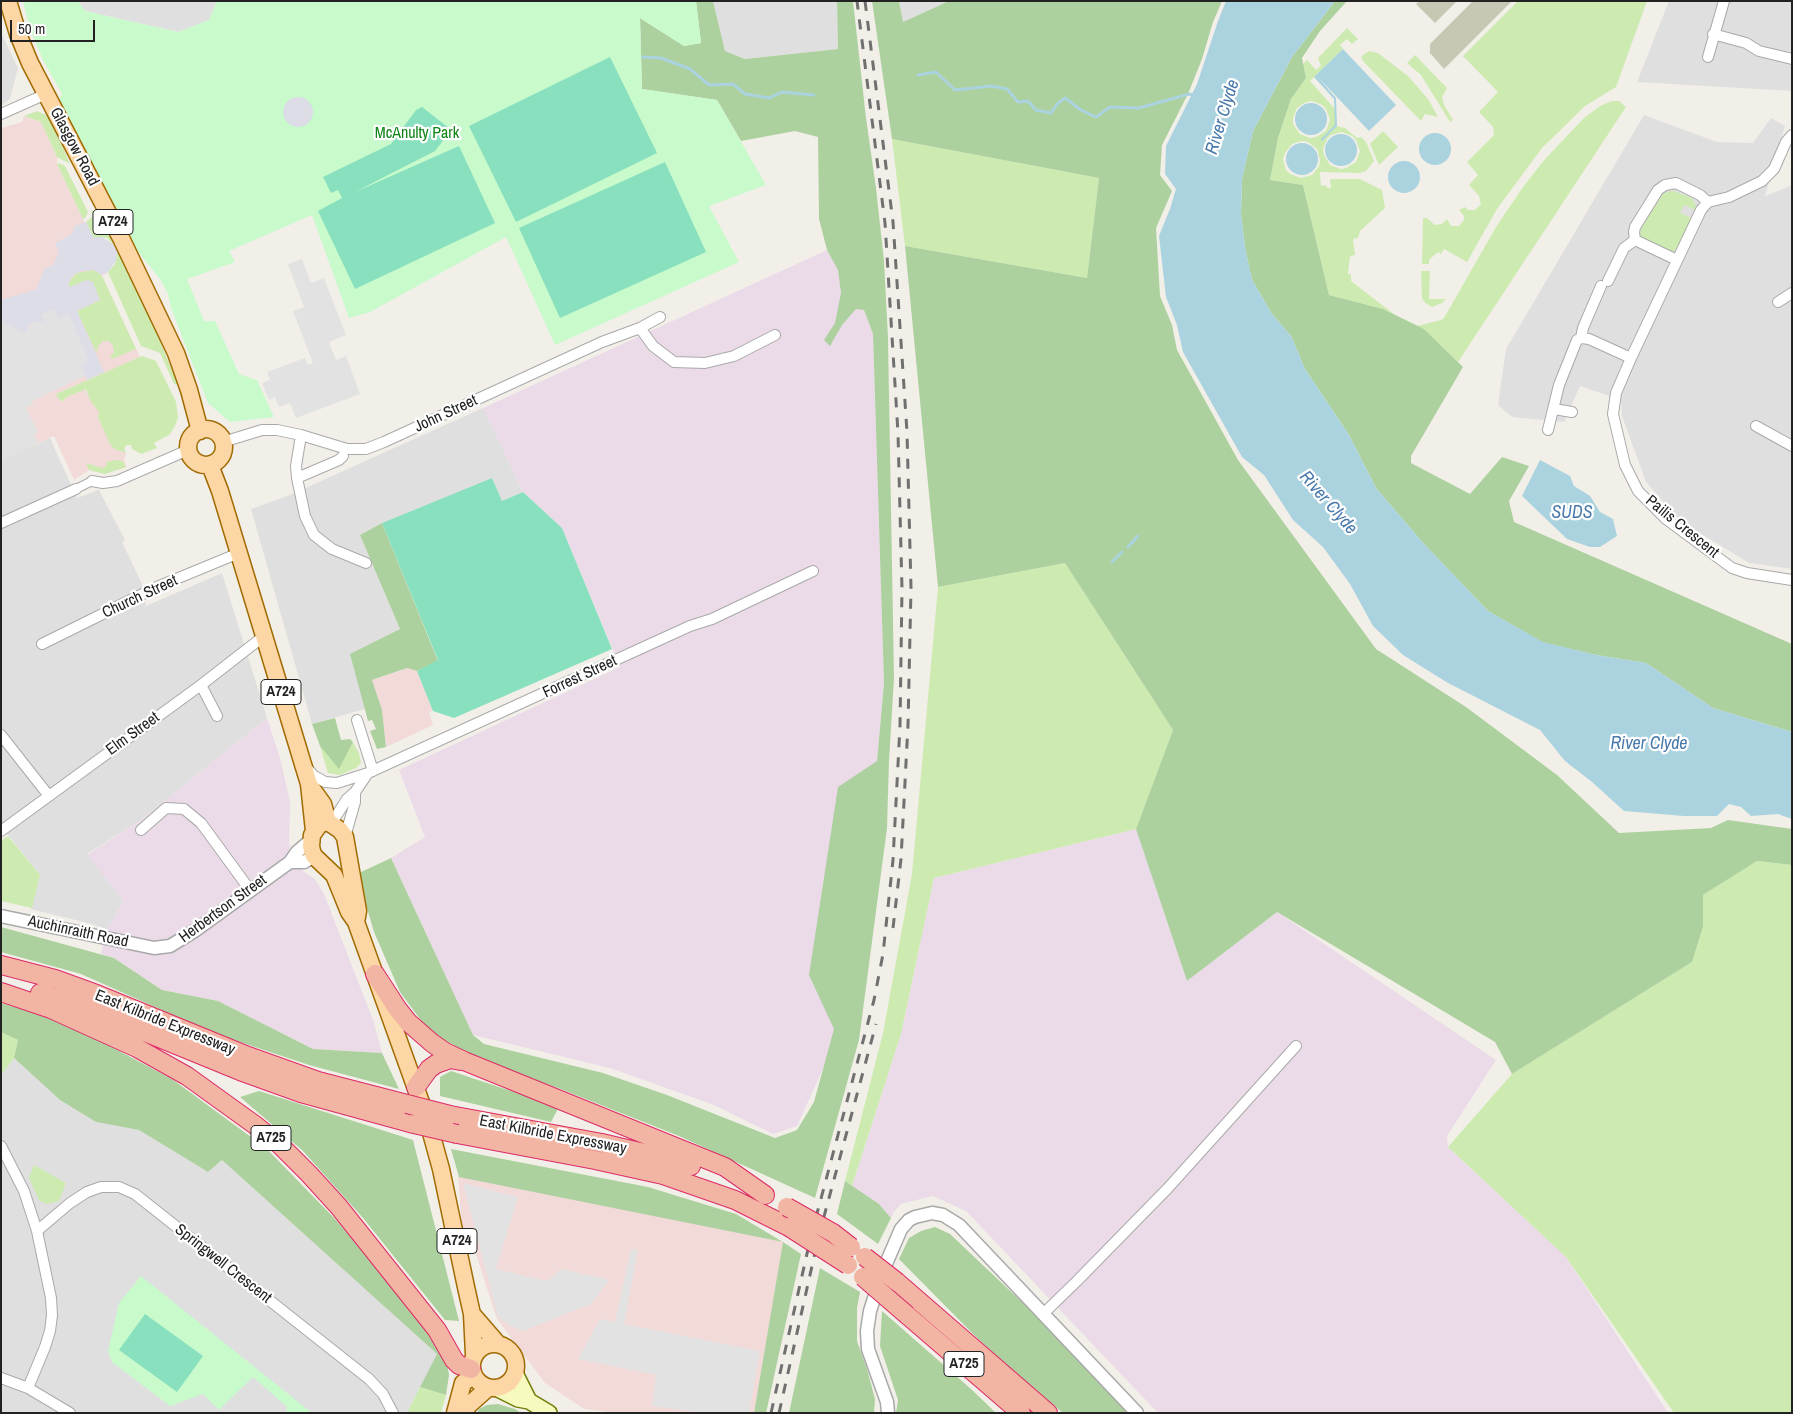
<!DOCTYPE html>
<html>
<head>
<meta charset="utf-8">
<style>
  body { margin:0 }
  #map { position:relative; width:1793px; height:1414px; overflow:hidden; background:#f2efe9; font-family:"Archivo Narrow",sans-serif }
  canvas { display:block }
  .frame { position:absolute; inset:0; border:2px solid #222; pointer-events:none }
  .scale { position:absolute; left:10px; top:20px; width:85px; height:22px; box-sizing:border-box; border:2px solid #222; border-top:0; padding-left:6px; font-size:15px; line-height:18px; white-space:nowrap; color:#222; -webkit-text-stroke:4px #fff; paint-order:stroke }
</style>
</head>
<body>
<div id="map">
<canvas width="1793" height="1414"></canvas>
<div class="frame"></div>
<div class="scale">50 m</div>
</div>
<script>
const ctx = document.querySelector('canvas').getContext('2d');
ctx.lineJoin = 'round';
function fillPath(path, color) { ctx.fillStyle = color; ctx.fill(path, 'evenodd'); }
const poly = rows => new Path2D(rows.map(r => 'M' + r).join(''));
function trace(path, color, width, dash) { ctx.strokeStyle = color; ctx.lineWidth = width; ctx.lineCap = dash ? 'butt' : 'round'; ctx.setLineDash(dash || []); ctx.stroke(path); }
function write(font, color, halo, rows, align = 'center') {
  ctx.font = font + ' "Archivo Narrow",sans-serif'; ctx.lineWidth = 4.5; ctx.setLineDash([]); ctx.textBaseline = 'middle'; ctx.strokeStyle = halo; ctx.fillStyle = color; for (const [text, x, y, turn = 0] of rows) {
    ctx.save(); ctx.translate(x, y); ctx.rotate((+turn || 0) * Math.PI / 180); ctx.textAlign = isNaN(turn) ? turn : align; if (halo) ctx.strokeText(text, 0, 0); ctx.fillText(text, 0, 0); ctx.restore();
  }
}
fillPath(poly([
  [78,1,217,1,209,20,179,32,85,11],
  [713,1,837,1,838,49,745,59,725,51],
  [899,1,949,1,903,22],
  [1669,1,1792,1,1792,91,1637,82],
  [1,33,18,68,10,99,1,105],
  [1644,115,1717,142,1753,143,1771,118,1785,126,1765,196,1790,186,1792,182,1792,569,1749,563,1680,521,1646,482,1622,416,1621,400,1580,386,1564,422,1512,417,1498,405,1506,349],
  [483,408,523,492,502,501,492,478,382,523,360,535,400,629,351,655,365,709,312,724,251,509,290,495],
  [50,438,77,498,99,490,125,540,122,542,142,584,146,606,222,573,267,718,141,820,87,854,124,901,107,929,88,923,30,909,40,875,1,826,1,460],
  [14,1058,60,1100,96,1122,139,1130,208,1172,222,1160,437,1354,407,1413,1,1413,1,1075]
]), '#e0dfdf');
fillPath(poly([
  [24,116,41,122,57,157,57,164,108,272,102,276,140,357,56,394,61,402,69,396,85,389,90,399,99,412,98,417,114,449,126,453,124,461,126,467,105,474,89,470,74,480,54,436,1,460,1,128,22,122],
  [408,668,417,671,433,711,429,712,433,725,386,747,382,710,372,680],
  [458,1176,784,1242,754,1413,618,1413,584,1409,545,1383,497,1319,472,1242,462,1226]
]), '#f2dad9');
fillPath(poly([
  [827,250,864,310,873,334,884,683,857,983,840,1031,797,1126,773,1134,714,1105,610,1068,473,1035,391,858,425,837,399,770,620,667,562,528,523,492,483,408],
  [267,718,280,758,290,802,289,843,297,867,315,879,324,894,373,1020,382,1053,313,1049,218,1001,162,990,114,958,101,954,107,929,124,901,87,855,141,820],
  [1136,829,1187,981,1277,912,1496,1060,1447,1136,1448,1147,1566,1257,1668,1413,1158,1413,966,1211,933,1196,901,1204,894,1212,891,1218,879,1204,852,1186,901,1034,934,878]
]), '#ebdbe8');
fillPath(poly([
  [1419,1,1457,1,1435,23,1416,4],
  [1473,1,1512,1,1444,69,1430,53,1430,44]
]), '#c7c7b4');
fillPath(poly([
  [1518,1,1647,1,1616,87,1585,106,1542,148,1497,209,1467,262,1444,249,1441,254,1438,252,1429,260,1429,264,1422,264,1423,218,1427,218,1435,225,1442,224,1447,219,1451,226,1459,226,1464,220,1464,216,1459,210,1465,207,1468,210,1475,210,1481,204,1479,196,1469,185,1478,175,1467,162,1494,135,1493,127,1479,112,1498,92,1463,56],
  [1347,28,1358,39,1352,44,1347,39,1340,45,1343,49,1310,81,1335,109,1336,125,1322,140,1337,126,1345,128,1357,138,1361,137,1366,142,1374,161,1366,171,1360,173,1320,172,1321,186,1326,185,1327,188,1331,188,1330,179,1360,179,1382,190,1385,208,1360,231,1358,238,1353,239,1355,255,1350,256,1348,274,1351,274,1351,281,1395,315,1383,309,1329,295,1303,185,1270,180,1278,138,1291,99,1306,78,1303,64,1307,60,1316,70,1321,66,1318,58],
  [1312,101,1322,105,1326,109,1330,120,1326,131,1316,137,1310,138,1300,134,1293,124,1293,118,1297,108,1306,102],
  [1342,132,1352,136,1356,140,1360,151,1356,162,1346,168,1341,169,1330,165,1324,155,1323,149,1327,139,1331,135],
  [1302,141,1308,142,1317,149,1320,160,1319,166,1312,175,1301,178,1290,174,1286,170,1283,159,1285,153,1292,144],
  [1369,51,1378,53,1408,76,1428,99,1438,117,1425,114,1421,121,1363,61,1361,57,1363,55],
  [1415,55,1447,88,1442,97,1444,105,1453,120,1450,122,1421,75,1407,63],
  [1612,101,1619,101,1626,107,1458,362,1424,329,1417,326,1441,320,1444,318,1496,227,1523,187,1545,159,1584,118,1600,106],
  [37,111,46,115,52,122,70,164,57,157,41,122,24,116],
  [1383,131,1398,147,1379,165,1370,144],
  [892,139,1099,178,1087,278,905,246],
  [59,163,65,166,88,212,85,218,83,219,57,164],
  [1670,191,1674,191,1692,198,1696,207,1695,210,1684,205,1680,213,1692,218,1677,248,1672,252,1667,252,1642,240,1640,235,1641,228,1663,194],
  [94,210,111,234,116,242,113,244,107,238,93,237,86,222,92,217,92,211],
  [120,252,148,312,178,385,174,384,160,353,141,346,108,272,115,264,117,253],
  [93,270,100,273,103,278,136,349,112,359,110,357,114,352,113,346,109,341,103,341,98,346,97,351,96,352,77,311,100,300,92,282,87,280,70,287,68,285,71,279,77,273],
  [1421,271,1430,271,1429,299,1446,299,1442,303,1432,307,1424,302,1422,298],
  [142,356,156,361,176,402,178,418,174,428,169,435,154,443,157,448,141,454,132,449,131,445,127,445,124,448,126,453,114,449,110,444,98,417,99,412,90,400,86,389,69,396,61,402,56,394],
  [116,460,123,461,126,467,105,474,89,470,86,463,102,468,107,465,106,462],
  [1065,563,1173,730,1136,829,934,878,901,1034,852,1186,845,1181,883,1033,912,874,938,587],
  [353,742,359,753,361,763,356,768,340,775,328,773,320,746,339,768],
  [8,836,40,875,32,908,1,901,1,841],
  [1757,861,1792,865,1792,1413,1674,1413,1566,1257,1448,1147,1512,1074,1692,962,1703,927,1703,895],
  [1,1032,18,1040,14,1058,1,1075],
  [34,1165,66,1183,59,1201,46,1204,39,1200,29,1178],
  [420,1387,446,1395,441,1413,407,1413]
]), '#cdebb0');
fillPath(poly([
  [696,1,713,1,725,51,745,59,838,49,837,1,853,1,866,118,876,188,884,261,888,338,894,678,889,761,887,828,859,1040,815,1198,679,1136,558,1088,479,1060,428,1030,400,992,374,932,357,874,391,858,473,1035,484,1044,603,1073,667,1095,775,1138,797,1130,814,1102,834,1029,809,975,838,787,877,761,884,683,873,334,864,310,856,309,842,325,830,346,824,340,835,323,841,293,838,270,827,250,819,219,818,137,795,131,741,141,717,100,642,89,640,18,684,46,701,43],
  [872,1,899,1,903,22,949,1,1222,1,1213,22,1202,59,1188,94,1162,145,1160,175,1172,191,1156,228,1160,296,1172,325,1177,350,1238,460,1376,649,1466,707,1557,775,1619,833,1711,828,1728,820,1792,829,1792,865,1757,861,1703,895,1703,927,1692,962,1512,1074,1495,1042,1277,912,1187,981,1136,829,1173,730,1065,563,938,587,905,246,1087,278,1099,178,892,139],
  [1335,1,1347,1,1320,31,1302,58,1306,78,1291,99,1278,138,1270,180,1303,185,1329,295,1383,309,1424,329,1463,367,1411,456,1411,463,1470,494,1502,457,1529,466,1509,501,1514,522,1792,644,1792,732,1713,708,1646,663,1596,655,1542,642,1488,611,1424,544,1376,488,1349,435,1305,369,1291,336,1272,314,1252,280,1245,248,1241,214,1242,179,1253,131,1292,57],
  [382,523,438,661,417,671,407,668,372,680,382,710,386,747,377,749,370,731,376,729,372,720,368,721,350,654,400,629,360,535],
  [335,718,341,740,350,739,353,742,339,769,320,746,312,724],
  [1,927,114,958,162,990,218,1001,313,1049,382,1053,399,1089,309,1065,213,1033,81,974,1,952],
  [1,1003,37,1013,104,1043,172,1079,266,1148,337,1221,410,1308,442,1352,447,1363,449,1375,446,1395,420,1387,437,1354,222,1160,208,1172,139,1130,96,1122,60,1100,14,1058,18,1040,1,1032],
  [451,1071,559,1107,551,1122,440,1096,440,1077],
  [259,1091,413,1140,459,1321,445,1320,363,1218,303,1151,240,1097],
  [451,1149,648,1187,736,1214,783,1242,801,1254,766,1413,754,1413,783,1242,459,1177],
  [845,1181,879,1204,891,1218,878,1244,837,1214],
  [935,1227,950,1234,1044,1323,1128,1413,1063,1413,1003,1362,972,1333,899,1259,909,1238,921,1231],
  [820,1268,860,1292,857,1308,857,1341,867,1369,875,1399,874,1413,789,1413],
  [882,1311,971,1389,996,1413,896,1413,898,1400,880,1346],
  [498,1404,515,1409,521,1413,477,1413,479,1409,487,1405]
]), '#add19e');
fillPath(poly([
  [23,1,78,1,85,11,178,32,209,20,217,1,696,1,701,43,684,46,640,18,642,89,717,100,766,185,709,206,739,262,555,345,506,237,370,312,349,318,312,215,229,251,235,262,187,279,204,321,215,321,239,374,257,380,274,417,230,422,208,403,171,308,168,294,160,279,136,249,61,104,59,99,62,94,43,60,30,29],
  [141,1276,312,1413,286,1413,287,1407,253,1377,219,1410,203,1394,170,1406,112,1362,108,1351,119,1303]
]), '#c8facc');
fillPath(poly([
  [610,57,657,153,516,222,469,126],
  [422,107,449,128,448,134,435,151,355,192,459,146,495,223,355,289,318,211,342,198,338,190,331,193,323,177,391,144,416,110],
  [665,162,706,252,560,318,519,228],
  [492,478,502,501,523,492,562,528,612,649,454,718,433,711,417,671,438,660,382,523],
  [145,1314,203,1356,177,1392,119,1350]
]), '#88e0be');
fillPath(poly([
  [302,259,311,283,324,278,346,335,329,342,336,360,346,356,360,394,296,418,290,403,279,407,275,397,269,400,262,383,270,380,267,372,305,358,308,365,313,363,293,311,304,307,288,264],
  [54,309,59,319,69,314,90,361,81,365,85,376,32,401,33,404,26,408,38,432,34,434,38,443,1,460,1,322,25,333,29,326,39,321,45,323,41,315],
  [463,1183,518,1197,496,1269,547,1281,561,1269,609,1280,591,1304,523,1331,511,1326,498,1317],
  [631,1249,638,1250,624,1324,760,1351,749,1413,705,1413,652,1406,656,1375,578,1359,600,1319,615,1322]
]), '#e2e2e2');
fillPath(poly([
  '283 112a15 15 0 1 1 30 0a15 15 0 1 1-30 0Z',
  [86,222,93,237,102,237,113,244,116,242,120,252,117,253,116,261,108,272,102,275,93,270,80,271,72,276,68,285,70,287,87,280,93,282,100,300,77,311,104,372,87,380,81,365,89,361,69,314,59,319,54,309,41,315,46,324,39,321,29,325,25,333,1,322,1,300,37,289,44,269,53,265,59,252,55,243,71,235,75,226]
]), '#dddde8');
fillPath(poly([
  [1226,1,1335,1,1292,57,1253,131,1242,179,1241,214,1245,248,1252,280,1272,314,1291,336,1305,369,1349,435,1376,488,1424,544,1488,611,1543,642,1596,655,1646,663,1713,708,1792,732,1792,819,1778,814,1751,816,1741,807,1729,804,1717,816,1684,816,1624,811,1592,782,1565,761,1540,730,1448,683,1403,655,1373,626,1350,584,1323,547,1293,520,1264,475,1242,457,1183,352,1177,325,1166,297,1159,236,1170,209,1176,189,1165,174,1166,146,1197,84,1218,21],
  [1343,49,1396,105,1369,131,1317,76,1336,98,1337,126,1322,141,1321,139,1335,125,1334,99,1314,77],
  '1295 119a16 16 0 1 1 32 0a16 16 0 1 1-32 0Z',
  '1419 149a16 16 0 1 1 32 0a16 16 0 1 1-32 0Z',
  '1325 150a16 16 0 1 1 32 0a16 16 0 1 1-32 0Z',
  '1286 159a16 16 0 1 1 32 0a16 16 0 1 1-32 0Z',
  '1388 177a16 16 0 1 1 32 0a16 16 0 1 1-32 0Z',
  [1540,460,1570,476,1574,486,1590,496,1600,512,1613,519,1617,536,1600,547,1590,547,1567,539,1522,496]
]), '#aad3df');
trace(poly([
  [643,57,661,58,690,69,709,85,733,84,745,94,769,98,782,92,814,95],
  [918,75,936,72,955,90,992,86,1007,89,1018,102,1028,101,1036,110,1051,113,1058,103,1065,98,1081,110,1096,117,1110,107,1139,108,1189,94,1194,95],
  [1128,547,1138,536],
  [1112,562,1122,552]
]), '#aad3df', 3);
const pedestrian = poly([
  [76,489,92,481]
]);
const minor = poly([
  [1713,34,1746,43,1759,51,1792,59],
  [1708,57,1724,1],
  [1,114,46,94],
  [1792,135,1786,142,1774,169,1762,181,1729,197,1708,202,1701,210,1631,358,1616,393,1613,414,1625,465,1638,491,1666,519,1732,568,1747,573,1792,580],
  [1677,260,1635,240,1634,232,1635,227,1658,190,1665,185,1676,183,1700,195,1708,202],
  [1608,281,1624,248,1635,240],
  [1778,302,1792,293],
  [640,328,653,346,674,362,705,363,734,356,775,335],
  [1581,338,1583,328,1601,286],
  [1554,409,1572,412],
  [1756,426,1792,446],
  [1548,430,1559,385,1577,340,1581,338,1589,339,1631,358],
  [301,435,296,466,297,478,305,516,314,535,332,549,366,563],
  [223,442,262,430,277,430,301,435,347,449,366,449,384,442,602,342,640,328,660,317],
  [297,478,339,460,343,456],
  [92,481,103,483,117,481,188,450],
  [1,523,76,489],
  [42,644,159,586,239,553],
  [201,685,217,716],
  [357,720,373,771],
  [1,735,49,796],
  [307,768,314,776,325,782,337,783,368,773],
  [331,824,347,799,355,792,368,773,690,626,712,619,813,571],
  [141,830,166,808,184,809,201,823,250,890],
  [1,831,201,685,264,636],
  [345,837,355,802,355,792],
  [1,1146,24,1191,37,1231,51,1298,52,1315,50,1331,45,1347,28,1388],
  [37,1231,70,1203,87,1192,101,1187,119,1187,135,1194,369,1379,383,1394,393,1413],
  [1043,1314,1077,1281,1168,1188,1296,1046],
  [1,1378,28,1388,70,1413]
]);
const tertiary = poly([
  [290,862,304,862,314,856],
  [1,916,154,948,170,946,196,930,290,862,297,852,311,840],
  [888,1413,887,1402,868,1349,867,1331,870,1311,882,1273,901,1229,909,1220,915,1217,932,1213,943,1215,959,1225,1137,1413]
]);
const secondary = poly([
  [515,1373,529,1401],
  [496,1388,518,1399,529,1401,549,1413]
]);
const primary = poly([
  [8,1,18,34,30,63,121,238,176,353,189,390,200,431],
  '188 447a18 18 0 1 1 36 0a18 18 0 1 1-36 0Z',
  [210,465,220,491,309,784,314,831],
  [310,786,323,804,328,822],
  [356,922,358,911,345,837,340,830,328,822,320,824,312,835,311,846,312,851,314,856,334,875,349,912,356,922,428,1122,441,1169,466,1287,472,1314,474,1354],
  [472,1314,498,1344],
  '472 1366a22 22 0 1 1 44 0a22 22 0 1 1-44 0Z',
  [455,1413,463,1383,473,1376],
  [463,1413,469,1405,488,1388]
]);
const trunk = poly([
  [1,965,55,979,99,995,248,1056,318,1081,407,1104],
  [375,974,397,1008,408,1022,432,1043,445,1052,464,1061,725,1167,765,1195],
  [1,992,51,1009,137,1048,187,1076,255,1125,280,1145,309,1174,339,1207,437,1330,454,1360,459,1365,471,1369],
  [40,993,103,1015,240,1071,301,1093,414,1124],
  [416,1087,429,1069,436,1064,450,1059,461,1061],
  [450,1115,602,1143,648,1154,691,1166],
  [457,1134,595,1160,663,1175,735,1200,789,1227],
  [897,1282,1048,1413],
  [907,1315,1021,1413]
]);
trace(pedestrian, '#a9a9a9', 10);
trace(minor, '#a9a9a9', 12);
trace(tertiary, '#a9a9a9', 15);
trace(secondary, '#707d05', 18);
trace(primary, '#a06b00', 19);
trace(trunk, '#dc2a67', 20);
trace(pedestrian, '#fff', 8);
trace(minor, '#fff', 10);
trace(tertiary, '#fff', 12);
trace(secondary, '#f7fabf', 15);
trace(primary, '#fcd6a4', 16);
trace(trunk, '#f2b4a3', 18);
trace(poly([
  [865,1,893,222,907,432,911,588,908,725,901,859,893,928],
  [771,1413,811,1236,874,1000,883,954,893,860,900,726,902,589,898,433,885,223,857,1],
  [779,1413,819,1235,876,1024]
]), '#707070', 3, [10, 10]);
const trunkBridge = poly([
  [407,1104,450,1115],
  [414,1124,457,1134],
  [787,1207,833,1233,851,1247],
  [789,1227,848,1265],
  [865,1257,897,1282],
  [863,1277,907,1315]
]);
trace(trunkBridge, '#dc2a67', 20, []);
trace(trunkBridge, '#f2b4a3', 18);
for (const [x, y, w] of [
  [113,222,40],
  [281,692,40],
  [271,1138,40],
  [457,1241,40],
  [964,1364,40]
]) { const box = new Path2D(); box.roundRect(x - w / 2, y - 12.5, w, 25, 4); ctx.fillStyle = '#fff'; ctx.fill(box); trace(box, '#222', 1); }
write('bold 15px', '#222', null, [
  ["A724",113,222],
  ["A724",281,692],
  ["A725",271,1138],
  ["A724",457,1241],
  ["A725",964,1364]
]);
write('16px', '#0c8416', '#fff', [
  ["McAnulty Park",417,134]
]);
write('16px', '#222', '#fff', [
  ["Glasgow Road",74,147,62],
  ["John Street",446,414,-25],
  ["Pailis Crescent",1682,527,39],
  ["Church Street",140,597,-25],
  ["Forrest Street",580,677,-25],
  ["Elm Street",133,734,-36],
  ["Herbertson Street",223,909,-36],
  ["Auchinraith Road",78,932,12],
  ["East Kilbride Expressway",165,1023,22],
  ["East Kilbride Expressway",553,1135,11],
  ["Springwell Crescent",223,1264,38]
]);
write('italic 18px', '#4a7aab', '#fff', [
  ["River Clyde",1223,117,-73],
  ["River Clyde",1328,503,49],
  ["SUDS",1572,513],
  ["River Clyde",1649,744]
]);
</script>
</body>
</html>
